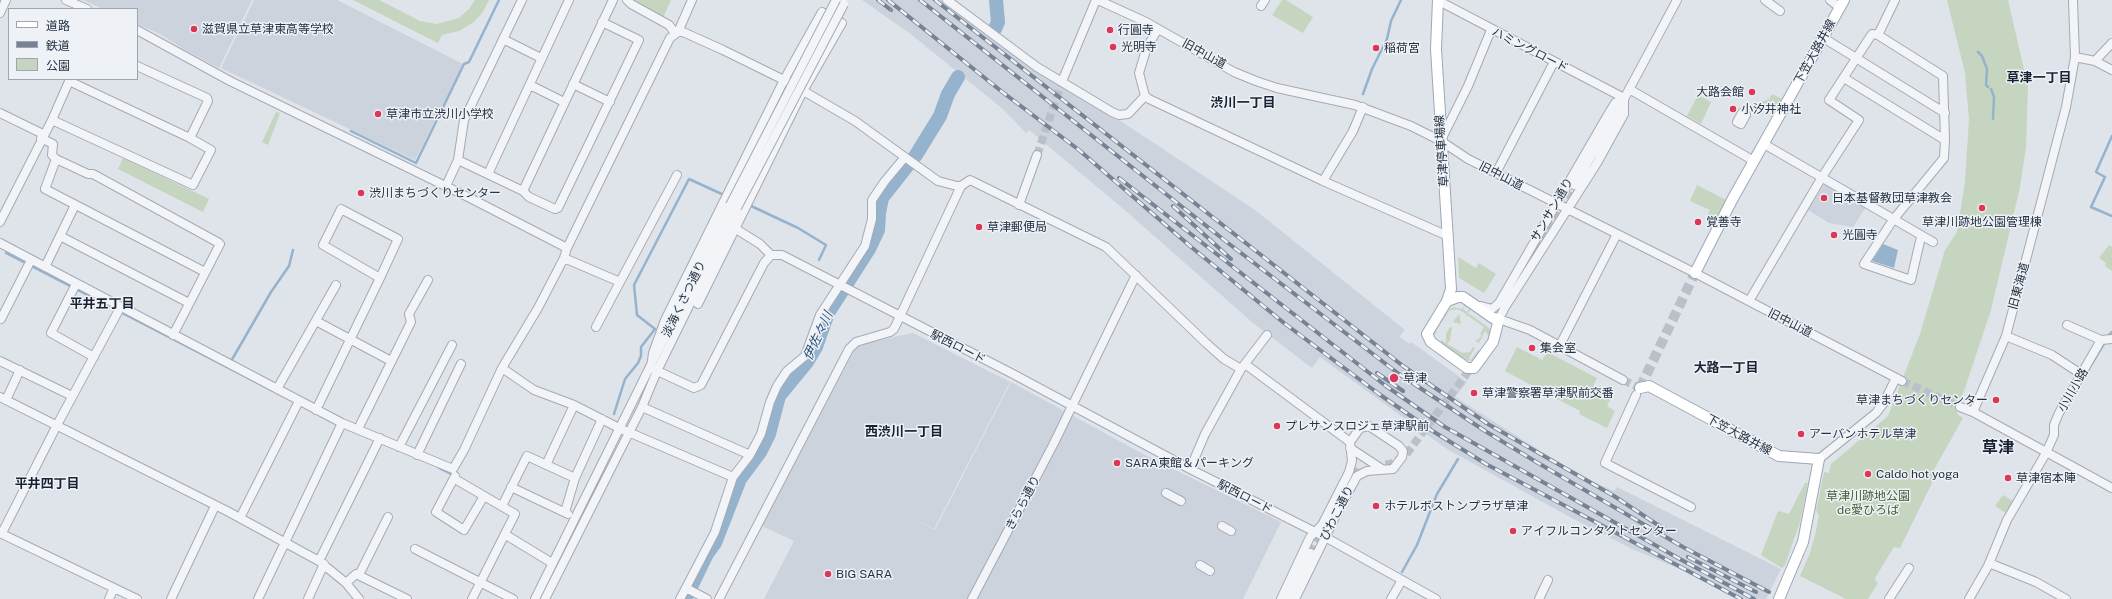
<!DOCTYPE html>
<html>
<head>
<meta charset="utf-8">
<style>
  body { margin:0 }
  #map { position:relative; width:2112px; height:599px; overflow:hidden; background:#dfe3ea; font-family:"Public Sans","Noto Sans JP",sans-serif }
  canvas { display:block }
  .legend { position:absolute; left:8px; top:8px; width:130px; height:72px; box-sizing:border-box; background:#eef2f7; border:1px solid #9ea5af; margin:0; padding:5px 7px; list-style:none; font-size:12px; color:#263243 }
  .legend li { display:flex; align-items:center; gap:8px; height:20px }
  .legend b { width:20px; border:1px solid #9ea5af }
</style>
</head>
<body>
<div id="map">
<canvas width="2112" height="599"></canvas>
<ul class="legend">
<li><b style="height:5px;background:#fff"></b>道路</li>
<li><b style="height:5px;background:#768395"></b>鉄道</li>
<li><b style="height:11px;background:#c5d5bf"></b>公園</li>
</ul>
</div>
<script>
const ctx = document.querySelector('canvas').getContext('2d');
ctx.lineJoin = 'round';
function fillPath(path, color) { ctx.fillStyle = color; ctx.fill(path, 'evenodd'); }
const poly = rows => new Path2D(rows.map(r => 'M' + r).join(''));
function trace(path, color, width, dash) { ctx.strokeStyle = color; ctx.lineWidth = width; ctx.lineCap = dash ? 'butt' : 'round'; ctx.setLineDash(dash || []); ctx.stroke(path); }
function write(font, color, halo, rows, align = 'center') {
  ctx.font = font + ' "Public Sans","Noto Sans JP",sans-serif'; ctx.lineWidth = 3; ctx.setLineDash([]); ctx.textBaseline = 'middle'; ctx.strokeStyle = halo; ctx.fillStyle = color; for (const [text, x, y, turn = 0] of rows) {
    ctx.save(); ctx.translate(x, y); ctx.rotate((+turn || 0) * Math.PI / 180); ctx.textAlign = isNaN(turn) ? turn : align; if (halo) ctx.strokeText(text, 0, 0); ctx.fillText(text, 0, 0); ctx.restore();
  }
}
fillPath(poly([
  [83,0,252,0,219,68,185,50,162,35,137,24,137,9,103,9],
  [254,0,337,0,463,64,415,160,221,68],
  [862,0,944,0,1032,68,1119,120,1255,210,1405,330,1399,337,1410,344,1411,342,1467,382,1455,397,1558,462,1594,482,1614,491,1617,487,1781,569,1766,599,1736,599,1689,573,1630,548,1568,516,1447,449,1320,357,1312,368,1253,323,1127,212,1029,130,1026,133,1003,109,961,75,912,35],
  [1825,183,1866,207,1853,227,1829,223,1808,210],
  [913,333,1010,382,934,529,889,506,935,530,1011,382,1143,454,1281,522,1243,599,764,599,794,541,762,526,857,345]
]), '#ccd3dc');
fillPath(poly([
  [353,0,379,0,420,21,437,24,459,18,469,9,475,0,489,0,483,12,474,22,459,31,442,35,438,43],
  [633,0,671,0,663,18],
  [1282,0,1286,0,1313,17,1303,33,1272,15],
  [1947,0,2008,0,2028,87,2026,147,2020,187,1991,310,1957,412,1957,414,1963,418,1932,473,1934,474,1931,485,1900,548,1894,547,1875,578,1875,580,1878,583,1868,599,1846,599,1800,576,1810,553,1816,531,1819,515,1816,511,1824,472,1829,473,1831,464,1888,416,1920,334,1945,250,1957,232,1965,182,1969,119,1965,73],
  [1772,94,1782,99,1774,112,1771,110,1774,101,1773,100,1767,106,1760,103,1769,99],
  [1698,95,1711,102,1701,124,1687,116],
  [276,112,280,113,268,145,262,142],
  [123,158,209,199,203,212,118,169],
  [1697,185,1726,200,1715,221,1707,216,1710,210,1690,201],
  [2109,245,2112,247,2112,271,2105,266,2106,263,2099,258],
  [1458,257,1476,268,1479,263,1496,274,1484,293,1459,278],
  [1473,293,1463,309,1467,312,1481,294,1468,313,1488,327,1491,331,1489,337,1485,331,1479,343,1475,341,1482,336,1480,334,1484,327,1467,315,1465,317,1466,314,1461,311,1459,314,1461,324,1453,322,1461,311,1457,309,1449,311,1436,331,1437,333,1434,335,1434,332,1448,311,1453,307,1462,309],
  [1450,327,1452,328,1450,340,1447,344,1463,353,1470,352,1473,347,1475,348,1469,358,1471,360,1478,350,1480,352,1474,361,1466,360,1440,342,1442,340,1446,343,1446,333],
  [1517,347,1542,360,1547,352,1597,378,1593,386,1612,396,1607,406,1615,411,1607,428,1579,414,1580,411,1505,371],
  [1805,483,1808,483,1800,522,1785,565,1782,568,1761,555,1778,511,1789,514],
  [2003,495,2013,501,2006,513,1995,506]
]), '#c5d5bf');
fillPath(poly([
  [1883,244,1898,250,1894,268,1872,261]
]), '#96b3ce');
trace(poly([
  [1978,52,1982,56,1987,69,1986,85,1988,87],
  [1991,89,1994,97,1993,119],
  [1363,94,1372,69,1387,39,1391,21,1401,0],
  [351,131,416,163,464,64,469,62,499,0],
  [2112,136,2096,172,2105,177,2091,207,2112,216],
  [749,205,798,228,826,245,819,260],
  [6,253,285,397],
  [2107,337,2112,332],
  [230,363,271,292,289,266,293,250],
  [2088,370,2105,342],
  [614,414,625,379,638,363,641,356,641,347,655,329,637,315,634,285,689,179,724,195],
  [439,468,453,475],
  [1402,572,1417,545,1437,494,1458,459]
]), '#96b3ce', 2.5);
trace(poly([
  [995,29,998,22,996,0],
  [685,599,707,554,715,543,740,479,760,452,769,434,779,396,807,362,816,347,828,313,869,249,878,230,879,213,882,198,916,155,940,116,948,94,958,77]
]), '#96b3ce', 14);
trace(poly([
  [1037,155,1063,79],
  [1511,291,1574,185],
  [1623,380,1640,388,1638,393],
  [1902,381,1960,407],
  [1374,468,1393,463,1405,456,1474,364],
  [1335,506,1360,468],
  [1311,553,1323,529]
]), '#bac0c9', 8, [8, 4]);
trace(poly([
  [1640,388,1695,273]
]), '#bac0c9', 10, [10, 5]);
const minor = poly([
  [66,0,87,9],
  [627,0,631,4,669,25,675,33],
  [947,0,1037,67,1112,112,1119,115,1128,114,1145,96],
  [1098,0,1146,22,1234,72,1256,81,1277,88,1355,105,1411,126,1441,141,1468,159,1695,273,1902,381],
  [1437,0,1624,98],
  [1765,0,1780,11],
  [1830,0,1840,8],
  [1261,6,1265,0],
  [0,13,6,0],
  [1158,29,1147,47,1139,73,1145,96,1149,99,1323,181,1448,236],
  [137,30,230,81,470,198,567,248],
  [678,32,683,32,723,50,788,82],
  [1878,35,1895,0],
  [1822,37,1945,113],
  [503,39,541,58],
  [2112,43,2095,61,2112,70],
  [2075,57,2095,61],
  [1844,78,1945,140],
  [1063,79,1096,0],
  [69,81,190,138],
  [573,84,610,102],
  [530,85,564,102],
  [800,89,855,121,938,181,957,186,961,186,970,180,1106,247,1206,343,1224,359,1241,369],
  [1629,89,1754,161],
  [0,113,43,134],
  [1742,113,1746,115,1741,124,1737,122,1742,113],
  [52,120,193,185,211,150,190,138,208,101,207,98,137,66],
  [41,138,53,144,52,155,56,159],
  [1441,140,1468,86,1491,30],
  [1764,144,1933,242],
  [458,160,523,191,529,197,555,209,558,208,639,40,602,22],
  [1496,173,1554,62],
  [488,174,569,0],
  [1323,181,1353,131,1363,107],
  [1574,185,1609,127,1677,0],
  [446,186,458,160,464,120,522,0],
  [523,191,613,0],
  [1019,205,1037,155],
  [0,222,52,120,70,79],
  [736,229,760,244,771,255],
  [60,236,189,303],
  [0,243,342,423,453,469,464,450,502,368,538,308,564,258,567,248,670,38,678,32,692,0],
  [564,258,620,282],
  [45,267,75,205],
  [76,284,51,333,94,357],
  [1749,301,1822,177,1859,120,1829,100,1872,34,1878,35,1943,76,1945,140,1944,158,1893,220,1864,264,1911,280,1921,237],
  [698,304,803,91,842,23,822,12,784,80,665,320,653,353,651,368,694,388,701,385,764,263,771,255,782,255,1013,374,1192,470,1325,537,1436,599],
  [1481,306,1492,309,1499,303,1606,118,1615,103,1624,98],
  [1,319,31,260],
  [316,321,391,361],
  [2067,325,2101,340],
  [596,327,677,175],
  [173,335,220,244,219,243,93,174,88,174,56,159,45,189,205,272],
  [2006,336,2052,355,2081,374],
  [1560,345,1617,234],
  [0,361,72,396],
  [1245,364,1350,442],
  [502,368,534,390,574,405,619,428,733,477],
  [1623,380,1530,330,1499,319,1505,307,1597,163,1624,114,1624,98],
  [277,389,336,285],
  [1636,395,1605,463,1691,507],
  [0,397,227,511,319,561,346,583,359,599],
  [6,400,20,370],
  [642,407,750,455],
  [1960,407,1973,412,2112,488],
  [316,410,380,278,398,239,341,209,323,245,380,278],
  [1973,412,2006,336,2066,107,2075,57,2073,0],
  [358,429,411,322,409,314,428,280],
  [399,447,452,345],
  [1350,448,1382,469],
  [417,455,461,364],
  [1819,459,1876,413,1883,404,1896,378],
  [546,465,574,405],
  [1190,469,1205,434,1241,369,1267,335],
  [455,476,436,512,464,530,484,496],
  [455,479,515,514,472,599],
  [511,487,568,514],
  [1166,493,1181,501],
  [502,506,527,456,575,478],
  [565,512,575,478,602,419],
  [240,518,299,401],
  [1222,526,1231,531],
  [0,533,137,599],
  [2,533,57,425,120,308],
  [506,535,552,563],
  [415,549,513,599],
  [319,561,380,438],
  [1989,563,2036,582,2066,599],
  [1200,565,1210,571],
  [359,575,388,517],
  [346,583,356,574,407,599],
  [686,588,707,599],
  [109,599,114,588],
  [171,599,215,506],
  [258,599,342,423],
  [308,599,324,564],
  [535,599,730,205],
  [545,599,642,407,657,371,737,208],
  [680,599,715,532,733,477,750,455,761,434,770,402,777,386,787,371,805,356,820,315,865,246,872,219,872,200,885,181,905,157],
  [719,599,849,349,856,342,890,332,894,329,961,186],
  [972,599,1053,445,1136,275],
  [1281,599,1310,537,1322,525,1349,472,1352,461,1350,442],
  [1288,599,1311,553],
  [1295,599,1339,509,1357,476,1367,471,1393,469,1402,457,1403,451,1399,446,1369,426,1360,428,1350,442],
  [1391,599,1402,580],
  [1539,599,1548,580],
  [1889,599,1909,568],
  [1969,599,1988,566,2007,520,2046,453,2054,435,2054,425,2059,413,2101,340,2112,339]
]);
const major = poly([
  [1438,0,1436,49,1451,289,1447,301,1427,334,1431,342,1467,368,1474,368,1493,342,1499,319,1493,318,1463,297,1458,297,1447,301],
  [1695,273,1732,200,1844,0],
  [1640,388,1649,386,1779,456,1819,459,1803,542,1779,599]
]);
trace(minor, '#a4aab5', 10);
trace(major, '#9da8b7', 12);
trace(minor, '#f2f4f7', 8);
trace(major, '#fff', 10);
const rail = poly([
  [878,0,891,10],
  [888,0,1001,91,1079,150,1190,246,1284,323,1379,394,1431,430,1486,464,1741,599],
  [920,0,1228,243,1399,374,1485,431,1538,463,1683,547,1769,592],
  [935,0,1403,366,1488,424,1614,496,1667,531],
  [1119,178,1386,386,1445,427,1678,558,1754,599],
  [1173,206,1231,259],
  [1377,373,1403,391],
  [1688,557,1756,592]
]);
trace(rail, '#768395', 4);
trace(rail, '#eef2f7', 2.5, [8]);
const minorBridge = poly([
  [730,205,836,0],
  [737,208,844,4]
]);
trace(minorBridge, '#a4aab5', 10, []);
trace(minorBridge, '#f2f4f7', 8);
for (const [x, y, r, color] of [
  [194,29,4,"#dd3656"],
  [1110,30,4,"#dd3656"],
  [1113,47,4,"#dd3656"],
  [1376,48,4,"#dd3656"],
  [1752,92,4,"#dd3656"],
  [1733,109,4,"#dd3656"],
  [378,114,4,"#dd3656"],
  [361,193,4,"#dd3656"],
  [1824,198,4,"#dd3656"],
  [1982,208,4,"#dd3656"],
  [1698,222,4,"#dd3656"],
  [979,227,4,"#dd3656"],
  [1834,235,4,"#dd3656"],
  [1532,348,4,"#dd3656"],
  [1394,378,5,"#dd3656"],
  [1474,393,4,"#dd3656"],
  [1996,400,4,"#dd3656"],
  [1277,426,4,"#dd3656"],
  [1801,434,4,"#dd3656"],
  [1117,463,4,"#dd3656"],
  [1868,474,4,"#dd3656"],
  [2008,478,4,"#dd3656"],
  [1376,506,4,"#dd3656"],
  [1513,531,4,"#dd3656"],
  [828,574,4,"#dd3656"]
]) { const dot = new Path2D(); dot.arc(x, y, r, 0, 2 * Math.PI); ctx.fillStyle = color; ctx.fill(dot); trace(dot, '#eef2f7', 1.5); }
write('12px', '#263243', '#eef2f7', [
  ["滋賀県立草津東高等学校",202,29],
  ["行圓寺",1118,30],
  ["光明寺",1121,47],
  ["稲荷宮",1384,48],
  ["大路会館",1744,92,"right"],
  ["小汐井神社",1741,109],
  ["草津市立渋川小学校",386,114],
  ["渋川まちづくりセンター",369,193],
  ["日本基督教団草津教会",1832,198],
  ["覚善寺",1706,222],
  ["草津川跡地公園管理棟",1982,222,"center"],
  ["草津郵便局",987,227],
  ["光圓寺",1842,235],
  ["集会室",1540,348],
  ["草津",1403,378],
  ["草津警察署草津駅前交番",1482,393],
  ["草津まちづくりセンター",1988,400,"right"],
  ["プレサンスロジェ草津駅前",1285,426],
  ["アーバンホテル草津",1809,434],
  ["SARA東館＆パーキング",1125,463],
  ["Caldo hot yoga",1876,474],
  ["草津宿本陣",2016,478],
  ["ホテルボストンプラザ草津",1384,506],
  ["アイフルコンタクトセンター",1521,531],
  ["BIG SARA",836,574]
], 'left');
write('12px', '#263243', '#eef2f7', [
  ["ハミングロード",1530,50,27],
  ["下笠大路井線",1815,52,-61],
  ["旧中山道",1204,54,29],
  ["草津停車場線",1442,151,-94],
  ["旧中山道",1501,176,27],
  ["サンサン通り",1552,210,-60],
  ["旧東海道",2019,286,-75],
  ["淡海くさつ通り",684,299,-64],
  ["旧中山道",1790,323,27],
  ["駅西ロード",958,347,27],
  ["小川小路",2073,390,-60],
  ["下笠大路井線",1739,435,28],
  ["駅西ロード",1245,497,27],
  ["きらら通り",1023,503,-62],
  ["びわこ通り",1337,513,-63]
]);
write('12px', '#3c6032', '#eef2f7', [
  ["草津川跡地公園",1868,496],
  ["de愛ひろば",1868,510]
]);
write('bold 13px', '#182233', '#eef2f7', [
  ["草津一丁目",2039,78],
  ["渋川一丁目",1243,103],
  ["平井五丁目",102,304],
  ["大路一丁目",1726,368],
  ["西渋川一丁目",904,432],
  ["平井四丁目",47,484]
]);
write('italic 13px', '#2b527b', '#eef2f7', [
  ["伊佐々川",818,336,-65]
]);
write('bold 16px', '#182233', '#eef2f7', [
  ["草津",1998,448]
]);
</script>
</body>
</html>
